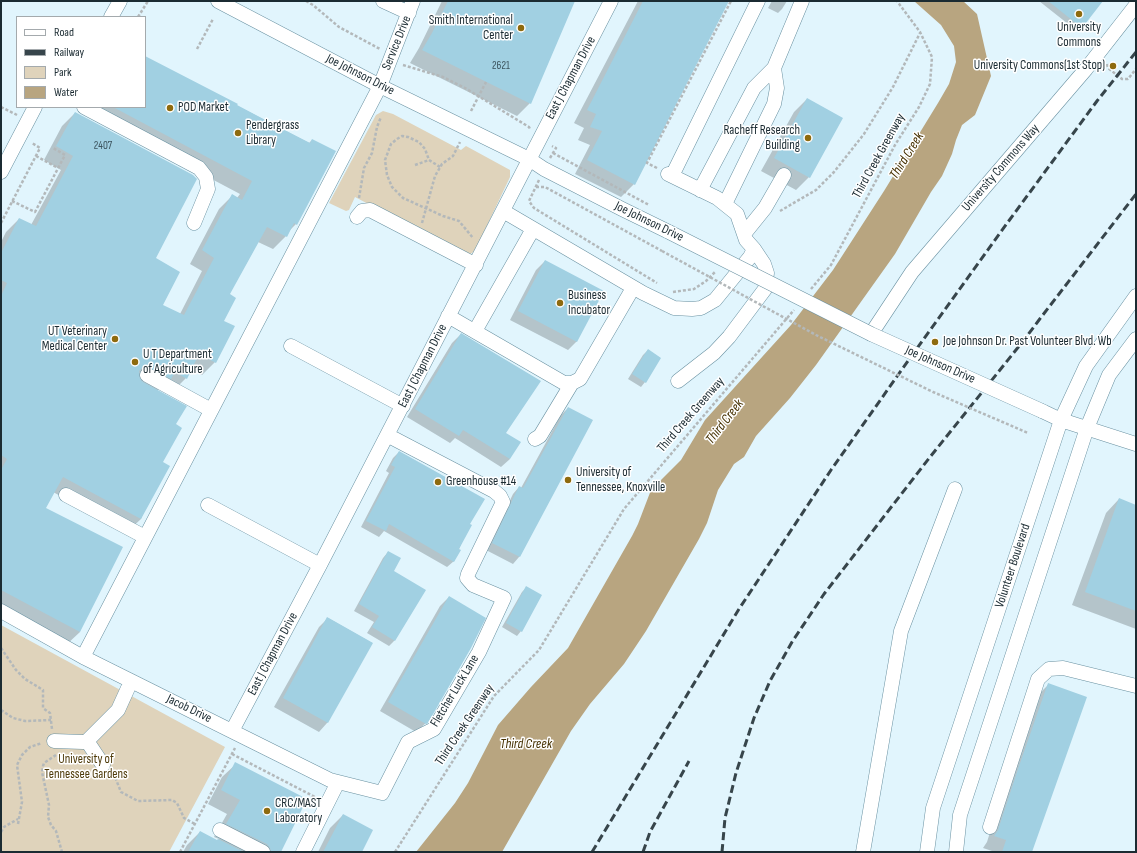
<!DOCTYPE html>
<html>
<head>
<meta charset="utf-8">
<style>
  body { margin:0 }
  #map { position:relative; width:1137px; height:853px; overflow:hidden; background:#fafafa; font-family:"Sofia Sans Condensed",sans-serif }
  canvas { display:block }
  .frame { position:absolute; inset:0; border:2px solid #1b2b32; pointer-events:none }
  .legend { position:absolute; left:16px; top:16px; width:130px; height:92px; box-sizing:border-box; background:#fff; border:1px solid #a4aaad; margin:0; padding:5px 7px; list-style:none; font-size:12px; color:#1b2b32 }
  .legend li { display:flex; align-items:center; gap:8px; height:20px }
  .legend b { width:20px; border:1px solid #a4aaad }
</style>
</head>
<body>
<div id="map">
<canvas width="1137" height="853"></canvas>
<div class="frame"></div>
<ul class="legend">
<li><b style="height:5px;background:#fff"></b>Road</li>
<li><b style="height:5px;background:#37454b"></b>Railway</li>
<li><b style="height:11px;background:#dfd3bb"></b>Park</li>
<li><b style="height:11px;background:#b8a580"></b>Water</li>
</ul>
</div>
<script>
const ctx = document.querySelector('canvas').getContext('2d');
ctx.lineJoin = 'round';
function fillPath(path, color) { ctx.fillStyle = color; ctx.fill(path, 'evenodd'); }
const poly = rows => new Path2D(rows.map(r => 'M' + r).join(''));
function trace(path, color, width, dash) { ctx.strokeStyle = color; ctx.lineWidth = width; ctx.lineCap = dash ? 'butt' : 'round'; ctx.setLineDash(dash || []); ctx.stroke(path); }
function write(font, color, halo, rows, align = 'center') {
  ctx.font = font + ' "Sofia Sans Condensed",sans-serif'; ctx.lineWidth = 3; ctx.setLineDash([]); ctx.textBaseline = 'middle'; ctx.strokeStyle = halo; ctx.fillStyle = color; for (const [text, x, y, turn = 0] of rows) {
    ctx.save(); ctx.translate(x, y); ctx.rotate((+turn || 0) * Math.PI / 180); ctx.textAlign = isNaN(turn) ? turn : align; if (halo) ctx.strokeText(text, 0, 0); ctx.fillText(text, 0, 0); ctx.restore();
  }
}
fillPath(poly([
  [1,1,1136,1,1136,852,1,852],
  [17,17,145,17,145,107,17,107]
]), '#e1f5fd');
fillPath(poly([
  [383,111,393,114,461,150,466,146,510,170,510,177,475,251,467,256,355,197,349,210,346,211,329,203,376,115],
  [1,625,225,747,169,852,1,852]
]), '#dfd3bb');
fillPath(poly([
  [914,1,963,1,977,14,991,76,975,115,962,125,956,140,952,154,942,176,931,192,895,254,816,365,790,398,756,436,744,457,734,464,718,490,707,523,699,539,646,631,624,664,590,704,571,731,502,852,416,852,455,803,468,783,498,725,531,687,568,648,632,536,638,524,651,490,681,460,705,420,791,325,833,270,884,191,938,103,949,84,956,62,954,46,941,25]
]), '#b8a580');
fillPath(poly([
  [442,1,574,1,530,103,517,116,410,63,419,48],
  [638,1,728,1,634,184,621,197,575,174,590,145,578,140,584,128,574,123],
  [772,1,787,1,782,9,778,13,768,8],
  [1039,1,1102,1,1077,31],
  [145,58,309,143,312,140,296,224,289,231,286,236,273,249,258,242,229,294,215,362,202,375,190,370,186,378,173,391,163,386,157,391,174,425,162,463,141,519,127,532,53,492,44,508,80,632,66,645,1,610,1,242,6,232,19,219,31,225,61,170,44,160,62,126,75,113,155,259,161,305,180,314,202,271,190,264,219,209,232,196,237,198,240,194,89,114,93,107,145,107],
  [807,99,809,177,796,190,761,171,794,112],
  [545,261,577,341,568,350,510,320,536,270],
  [461,334,504,434,510,459,501,467,455,438,450,443,407,417,452,343],
  [648,350,660,358,645,382,641,387,628,379,643,355],
  [568,408,591,421,519,557,513,564,486,550,513,494,519,487,521,488,561,415],
  [399,452,469,525,454,561,447,567,384,531,379,537,361,527,389,473,386,471,393,458],
  [1119,499,1136,506,1136,629,1072,605,1106,513],
  [388,552,392,571,424,590,394,641,389,646,367,633,374,622,354,611,383,558],
  [526,588,521,631,517,636,502,627,522,592],
  [449,597,427,722,416,732,380,711,440,606],
  [328,618,372,643,327,723,319,732,274,707,319,627],
  [1049,684,1031,852,995,852,983,848,987,842,1006,781,1037,696],
  [236,764,279,852,183,852,187,845,200,832,217,841,219,839,214,837,227,814,208,804,222,777],
  [343,815,361,852,318,852,330,828]
]), '#0003');
fillPath(poly([
  [448,1,575,1,531,104,422,50,432,33],
  [643,1,729,1,635,185,587,160,602,131,590,127,596,114,587,110],
  [1048,1,1103,1,1082,28],
  [145,56,238,104,237,105,271,123,310,143,312,139,336,151,297,225,294,223,287,237,267,227,230,294,236,298,224,321,235,326,216,363,199,354,187,379,175,372,171,379,147,367,142,368,139,371,140,379,143,382,187,406,176,424,182,428,163,462,170,466,141,519,63,477,46,508,123,547,80,632,1,590,1,470,7,459,1,455,1,296,7,283,1,280,1,253,19,218,36,226,73,156,56,146,75,112,193,175,197,179,156,258,180,272,163,305,184,315,214,258,202,250,232,194,242,200,252,181,113,107,145,107],
  [807,98,843,118,810,178,774,158],
  [545,260,604,291,577,342,518,311],
  [461,333,541,381,506,433,521,442,510,459,463,430,459,436,415,409],
  [648,349,661,358,646,383,632,374],
  [568,407,593,420,520,557,492,543,519,486,523,488],
  [399,451,485,499,470,524,472,525,459,549,461,550,454,562,389,524,386,531,366,521,395,467,391,465],
  [1119,498,1136,505,1136,611,1085,592],
  [388,551,401,558,394,571,426,590,395,641,372,627,379,616,359,604],
  [526,586,542,595,522,632,506,623],
  [449,596,486,618,471,648,428,723,426,724,388,702],
  [327,617,373,643,328,723,283,698],
  [1048,683,1087,697,1032,852,1002,852,1006,840,994,836,998,830,1018,769],
  [235,762,307,799,281,852,271,852,270,848,267,844,226,824,240,800,221,790],
  [343,814,373,830,362,852,323,852],
  [200,831,217,840,218,839,244,852,188,852]
]), '#a1d0e2');
const minor = poly([
  [218,1,380,86,529,159,544,169,622,209,669,232],
  [383,1,409,13],
  [111,17,120,1],
  [84,107,199,168,206,177,208,189,194,223],
  [1,172,35,107],
  [672,176,758,1],
  [700,190,754,88,774,68],
  [725,204,774,104,777,88,774,68,802,1],
  [503,211,643,293,674,308,692,309,701,308,715,300,750,257,754,249,746,240,737,214,717,198,668,174],
  [357,217,362,211,370,210,476,265],
  [744,234,765,208,784,175],
  [448,316,564,383,572,383,580,379,633,288],
  [475,331,533,229],
  [871,334,912,272,1086,69,1136,5],
  [291,346,403,406],
  [147,375,211,410],
  [678,381,714,353,729,337,765,289,767,273,764,264,754,249],
  [1042,411,1061,420,1136,444],
  [535,439,540,436,572,383],
  [66,495,145,537],
  [208,505,320,565],
  [1,611,83,657,330,780,382,793,408,742,434,729,479,652,504,598,473,585,467,578,468,574,501,506,503,502,500,496,494,491,387,435],
  [83,657,380,86,413,1],
  [232,731,320,565,611,1],
  [54,741,83,742,87,741,118,710,128,688],
  [87,741,103,765],
  [990,827,1038,679,1049,669,1063,668,1136,686],
  [220,830,263,852],
  [303,852,338,782],
  [863,852,901,631,955,489],
  [927,852,933,808,1061,420,1086,366,1136,296],
  [956,852,960,815,1087,428,1109,375,1136,339]
]);
trace(minor, '#6991a1', 15);
trace(poly([
  [306,1,313,5,339,27,380,49],
  [138,17,148,1],
  [197,49,213,19],
  [1107,64,1108,68,1122,79,1128,79,1136,69],
  [403,65,443,77,465,88,529,127,530,129],
  [1,107,17,115],
  [471,111,486,82],
  [553,153,649,205],
  [36,156,58,168],
  [550,158,556,148,552,146],
  [415,165,429,160],
  [440,167,429,160,425,149,419,142,408,137,402,136,397,139,391,144,385,160,387,175,392,187,403,198,443,216,459,221,473,238],
  [657,168,647,163,731,1],
  [539,180,529,201,534,208,657,283],
  [536,187,545,187,662,251],
  [359,198,364,168,372,153,377,127,381,117],
  [12,201,35,212,65,155,53,148],
  [780,211,816,190,834,172,864,134,893,87,920,33],
  [1,223,40,148,32,143],
  [422,223,435,176,442,164,453,156,460,142],
  [811,289,831,265,895,145,919,107,930,84,932,57,920,32,897,1],
  [673,292,694,289,706,281,716,271],
  [1,648,16,670,25,679,43,690,43,708,50,713,52,729],
  [1,710,13,718,25,721,51,720],
  [232,754,315,797],
  [56,755,44,763,43,766,42,772,49,805,48,817,51,825,56,831,62,852],
  [112,774,115,777,121,792,138,801,172,800,177,803,184,818,195,824],
  [18,824,22,802,17,765,22,755,30,747,42,743],
  [1,832,4,827,18,819],
  [180,852,235,748],
  [395,852,494,696,539,650,624,509,794,310]
]), '#b3b8ba', 2.5, [3, 2]);
trace(minor, '#fff', 14);
trace(poly([
  [592,852,739,609,831,470,910,358,1008,222,1097,101,1136,52],
  [643,852,650,832,689,761],
  [722,852,725,818,736,773,754,718,770,681,792,642,824,594,930,457,1024,340,1039,320,1136,194]
]), '#37454b', 3, [8, 4]);
const minorBridge = poly([
  [669,232,871,334,1042,411]
]);
trace(minorBridge, '#6991a1', 15, []);
trace(poly([
  [662,251,816,335,933,392,1028,433]
]), '#b3b8ba', 2.5, [3, 2]);
trace(minorBridge, '#fff', 14);
for (const [x, y, r, color] of [
  [1079,14,4,"#8e6a0e"],
  [521,28,4,"#8e6a0e"],
  [1113,66,4,"#8e6a0e"],
  [170,108,4,"#8e6a0e"],
  [238,133,4,"#8e6a0e"],
  [808,138,4,"#8e6a0e"],
  [560,303,4,"#8e6a0e"],
  [115,339,4,"#8e6a0e"],
  [935,342,4,"#8e6a0e"],
  [135,362,4,"#8e6a0e"],
  [568,480,4,"#8e6a0e"],
  [438,482,4,"#8e6a0e"],
  [267,811,4,"#8e6a0e"]
]) { const dot = new Path2D(); dot.arc(x, y, r, 0, 2 * Math.PI); ctx.fillStyle = color; ctx.fill(dot); trace(dot, '#fff', 1.5); }
write('11px', '#3c545e', null, [
  ["2621",501,66],
  ["2407",103,146]
]);
write('13px', '#1b2b32', '#fff', [
  ["Smith International",513,21,"right"],
  ["Center",513,36,"right"],
  ["University",1079,28,"center"],
  ["Commons",1079,43,"center"],
  ["University Commons(1st Stop)",1105,66,"right"],
  ["POD Market",178,108],
  ["Pendergrass",246,126],
  ["Library",246,141],
  ["Racheff Research",800,131,"right"],
  ["Building",800,146,"right"],
  ["Business",568,296],
  ["Incubator",568,311],
  ["UT Veterinary",107,332,"right"],
  ["Medical Center",107,347,"right"],
  ["Joe Johnson Dr. Past Volunteer Blvd. Wb",943,342],
  ["U T Department",143,355],
  ["of Agriculture",143,370],
  ["University of",576,473],
  ["Tennessee, Knoxville",576,488],
  ["Greenhouse #14",446,482],
  ["CRC/MAST",275,804],
  ["Laboratory",275,819]
], 'left');
write('13px', '#1b2b32', '#fff', [
  ["Service Drive",397,43,-68],
  ["Joe Johnson Drive",360,75,27],
  ["East J Chapman Drive",571,78,-62],
  ["Third Creek Greenway",879,156,-61],
  ["University Commons Way",1001,168,-49],
  ["Joe Johnson Drive",649,222,26],
  ["Joe Johnson Drive",940,365,24],
  ["East J Chapman Drive",423,366,-63],
  ["Third Creek Greenway",691,415,-49],
  ["Volunteer Boulevard",1013,566,-72],
  ["East J Chapman Drive",273,654,-62],
  ["Fletcher Luck Lane",455,691,-59],
  ["Jacob Drive",189,709,26],
  ["Third Creek Greenway",465,725,-56]
]);
write('13px', '#4e3a09', '#fff', [
  ["University of",86,760],
  ["Tennessee Gardens",86,775]
]);
write('italic 14px', '#453000', '#fff', [
  ["Third Creek",907,156,-58],
  ["Third Creek",725,422,-52],
  ["Third Creek",526,744]
]);
</script>
</body>
</html>
